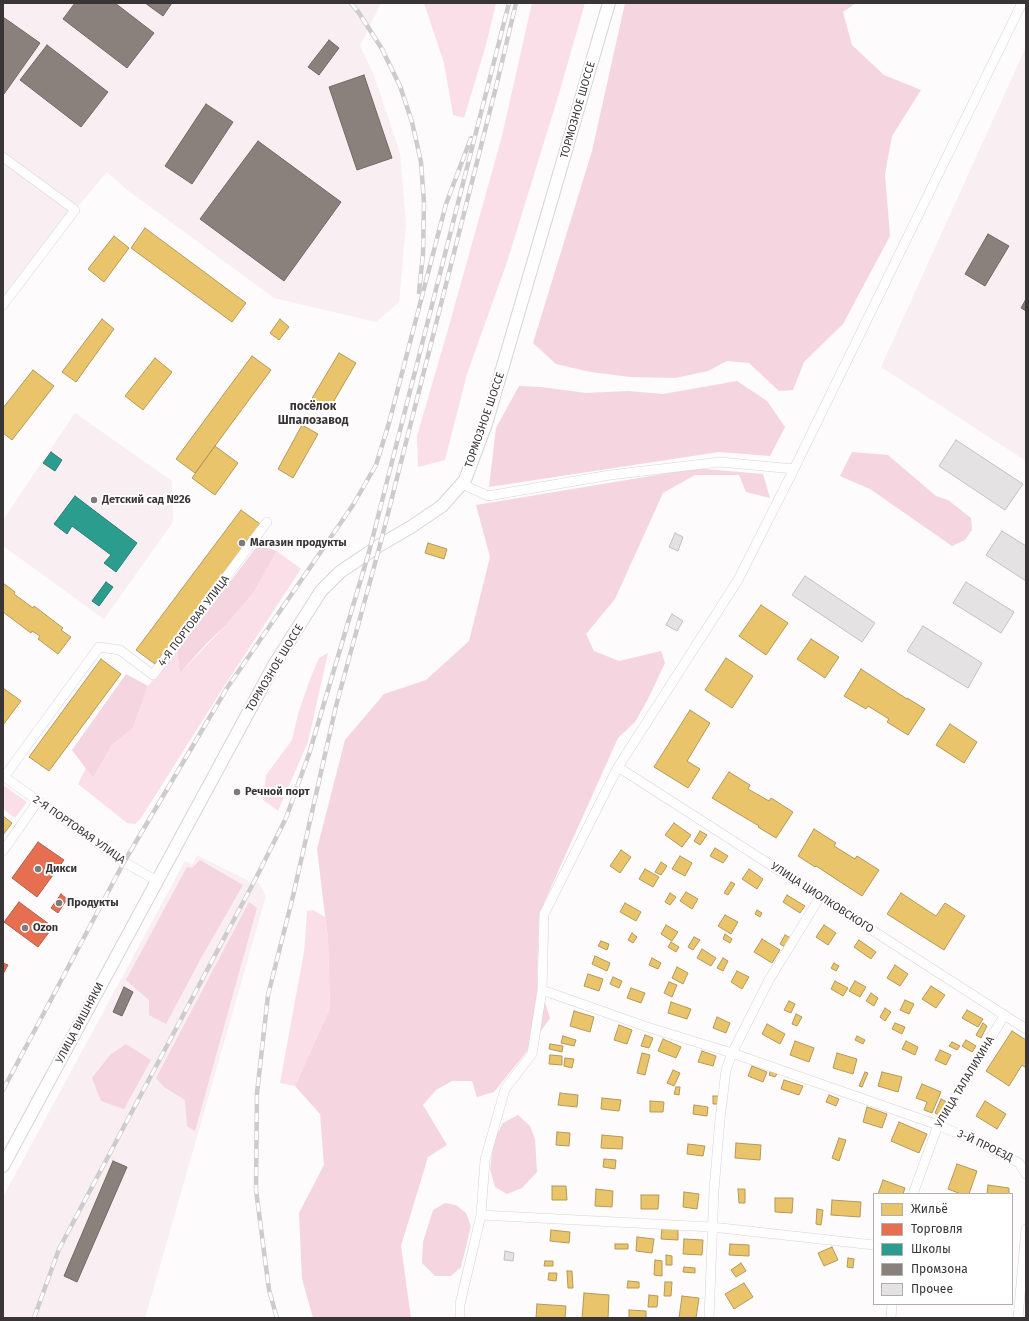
<!DOCTYPE html>
<html>
<head>
<meta charset="utf-8">
<style>
  body { margin:0 }
  #map { position:relative; width:1029px; height:1321px; overflow:hidden; background:#fdfbfc; font-family:"Fira Sans",sans-serif }
  canvas { display:block }
  .frame { position:absolute; inset:0; border:4px solid #393536; pointer-events:none }
  .legend { position:absolute; left:873px; top:1193px; width:140px; height:112px; box-sizing:border-box; background:#fff; border:1px solid #b0aeaf; margin:0; padding:5px 7px; list-style:none; font-size:12px; color:#393536 }
  .legend li { display:flex; align-items:center; gap:8px; height:20px }
  .legend b { width:20px; border:1px solid #b0aeaf }
</style>
</head>
<body>
<div id="map">
<canvas width="1029" height="1321"></canvas>
<div class="frame"></div>
<ul class="legend">
<li><b style="height:11px;background:#e9c46a"></b>Жильё</li>
<li><b style="height:11px;background:#e76f51"></b>Торговля</li>
<li><b style="height:11px;background:#2a9d8f"></b>Школы</li>
<li><b style="height:11px;background:#8a817c"></b>Промзона</li>
<li><b style="height:11px;background:#e4e2e3"></b>Прочее</li>
</ul>
</div>
<script>
const ctx = document.querySelector('canvas').getContext('2d');
ctx.lineJoin = 'round';
function fillPath(path, color) { ctx.fillStyle = color; ctx.fill(path, 'evenodd'); }
const poly = rows => new Path2D(rows.map(r => 'M' + r).join(''));
function trace(path, color, width, dash) { ctx.strokeStyle = color; ctx.lineWidth = width; ctx.lineCap = dash ? 'butt' : 'round'; ctx.setLineDash(dash || []); ctx.stroke(path); }
function write(font, color, halo, rows, align = 'center') {
  ctx.font = font + ' "Fira Sans",sans-serif'; ctx.lineWidth = 4; ctx.setLineDash([]); ctx.textBaseline = 'middle'; ctx.strokeStyle = halo; ctx.fillStyle = color; for (const [text, x, y, turn = 0] of rows) {
    ctx.save(); ctx.translate(x, y); ctx.rotate((+turn || 0) * Math.PI / 180); ctx.textAlign = isNaN(turn) ? turn : align; if (halo) ctx.strokeText(text, 0, 0); ctx.fillText(text, 0, 0); ctx.restore();
  }
}
fillPath(poly([
  [3,3,381,3,360,46,374,75,400,153,406,224,399,302,376,322,274,298,126,189,107,172,75,210,3,304],
  [1026,47,1026,461,881,367],
  [75,413,172,481,173,522,104,619,3,546,3,520],
  [197,855,253,883,259,883,266,896,145,1318,3,1318,3,1197,185,861,192,865]
]), '#f9eef2');
fillPath(poly([
  [424,3,496,3,486,45,464,118,453,115,444,63],
  [532,3,585,3,558,97,507,262,467,374,445,460,418,467,417,436,449,326,502,136],
  [277,551,301,569,223,688,141,818,135,824,127,823,78,784,86,768,93,778,112,745,133,728,148,686,177,651,180,673,226,625,254,592],
  [328,653,308,742,278,811,263,800,266,775,292,740,298,714,310,679,319,658],
  [3,785,27,802,15,818,3,809],
  [313,910,325,917,328,940,330,1008,295,1086,280,1083,304,952,306,927,307,911]
]), '#fbdfe8');
fillPath(poly([
  [625,3,856,3,843,12,852,45,884,75,921,90,892,136,885,174,890,236,843,324,804,362,793,390,779,391,749,363,727,361,708,371,675,378,630,377,591,372,556,364,533,343,592,151],
  [737,381,767,401,785,427,770,456,719,452,489,487,496,428,519,386,541,387,586,393,628,391,663,394],
  [852,452,888,455,936,496,948,500,971,518,972,530,965,540,952,546,870,489,840,476],
  [693,468,763,474,770,498,746,492,739,475,695,475,663,493,615,599,586,634,594,651,619,661,661,651,665,663,648,699,635,722,618,738,539,914,537,977,550,1018,524,1055,494,1092,477,1097,472,1081,452,1081,436,1090,423,1105,447,1145,428,1157,401,1246,411,1318,313,1318,302,1279,299,1213,324,1165,320,1114,295,1086,330,1008,328,940,317,849,345,740,384,694,426,680,469,641,490,557,476,505,657,475],
  [258,545,277,551,254,592,226,625,206,644,180,673,177,651],
  [126,674,148,686,133,728,112,745,93,778,72,750],
  [200,860,243,885,200,960,166,1024,149,1015,149,1000,126,980,187,867,192,868],
  [249,902,257,908,195,1131,187,1126,185,1100,164,1087,156,1078],
  [126,1044,151,1060,124,1109,101,1101,92,1078,110,1055],
  [518,1115,530,1126,535,1139,537,1172,522,1188,507,1194,495,1187,490,1169,494,1140,503,1123],
  [445,1203,456,1205,466,1213,471,1226,461,1267,451,1276,435,1276,422,1263,423,1242,433,1210]
]), '#f5d5e0');
const homes = poly([
  [145,228,246,303,232,322,131,248,145,228],
  [114,236,129,248,104,282,88,269,114,236],
  [102,319,114,329,76,382,62,372,102,319],
  [280,319,289,327,279,340,270,333,280,319],
  [339,353,356,363,328,411,311,400,339,353],
  [252,356,271,370,195,473,176,459,252,356],
  [155,358,172,372,143,410,125,396,155,358],
  [33,370,54,386,12,440,3,433,3,408,33,370],
  [302,425,318,434,293,478,278,469,302,425],
  [215,446,238,463,215,495,192,478,215,446],
  [241,510,260,524,155,664,136,650,241,510],
  [428,543,447,549,444,559,425,553,428,543],
  [3,583,15,592,14,594,33,608,34,606,63,628,61,630,71,637,58,654,38,639,40,636,32,631,31,633,3,612,3,583],
  [761,605,788,623,766,655,739,636,761,605],
  [811,639,839,657,825,678,797,659,811,639],
  [726,658,753,676,732,708,705,690,726,658],
  [101,659,121,674,49,771,29,757,101,659],
  [861,669,907,699,907,698,925,709,908,735,887,722,889,719,868,706,866,709,844,696,861,669],
  [3,688,21,701,3,725,3,688],
  [690,710,710,723,687,761,700,769,688,788,654,767,690,710],
  [950,724,977,742,964,763,936,745,950,724],
  [729,772,750,785,748,789,769,801,771,798,793,812,776,838,758,827,759,826,712,798,729,772],
  [3,816,12,823,3,835,3,816],
  [674,823,691,835,682,847,665,835,674,823],
  [814,829,836,843,834,846,855,859,857,856,879,870,862,896,816,866,815,867,798,856,814,829],
  [700,831,707,835,700,845,694,841,700,831],
  [715,848,728,856,723,863,710,856,715,848],
  [621,850,631,857,620,873,610,866,621,850],
  [680,856,692,863,685,876,672,869,680,856],
  [661,862,667,866,661,875,655,872,661,862],
  [645,869,659,877,653,887,639,879,645,869],
  [749,869,763,879,757,889,742,879,749,869],
  [731,882,735,884,728,895,724,893,731,882],
  [686,892,698,899,692,909,680,901,686,892],
  [670,893,676,897,670,905,665,902,670,893],
  [901,893,936,916,945,903,965,916,944,950,887,914,901,893],
  [787,895,805,906,800,913,783,902,787,895],
  [625,903,641,912,636,921,620,912,625,903],
  [757,910,762,913,760,917,755,914,757,910],
  [725,915,738,922,731,934,718,926,725,915],
  [666,925,678,932,672,941,661,934,666,925],
  [824,925,836,933,828,945,816,937,824,925],
  [632,933,637,937,633,943,628,940,632,933],
  [725,934,732,939,730,943,723,939,725,934],
  [785,935,791,938,785,947,780,944,785,935],
  [694,937,700,940,693,950,688,947,694,937],
  [762,939,780,950,772,963,754,952,762,939],
  [859,940,876,952,871,959,854,947,859,940],
  [601,941,609,944,607,950,598,946,601,941],
  [671,942,679,947,676,952,668,947,671,942],
  [702,949,716,958,711,966,697,958,702,949],
  [595,956,610,963,607,971,592,964,595,956],
  [652,958,661,963,658,969,649,965,652,958],
  [723,958,728,961,723,971,717,968,723,958],
  [834,963,839,966,836,971,831,968,834,963],
  [895,965,908,974,900,986,887,978,895,965],
  [677,967,688,973,683,984,672,978,677,967],
  [737,971,749,977,742,989,731,982,737,971],
  [588,974,603,979,599,991,584,986,588,974],
  [613,977,622,981,619,988,610,984,613,977],
  [835,981,848,988,843,996,831,989,835,981],
  [855,981,866,987,860,997,849,991,855,981],
  [669,982,677,985,672,997,664,993,669,982],
  [931,986,945,995,936,1008,922,999,931,986],
  [631,988,645,993,641,1003,627,998,631,988],
  [871,993,878,998,874,1006,866,1001,871,993],
  [905,1000,914,1004,909,1014,900,1010,905,1000],
  [789,1001,795,1004,791,1013,784,1010,789,1001],
  [671,1002,691,1009,687,1019,668,1013,671,1002],
  [885,1008,891,1012,885,1021,880,1017,885,1008],
  [967,1010,983,1019,978,1027,962,1018,967,1010],
  [574,1011,594,1017,590,1032,570,1026,574,1011],
  [796,1014,802,1017,797,1026,792,1024,796,1014],
  [717,1017,730,1023,726,1033,713,1028,717,1017],
  [895,1023,905,1027,902,1034,892,1029,895,1023],
  [983,1023,987,1026,981,1038,976,1035,983,1023],
  [767,1024,785,1034,780,1044,762,1034,767,1024],
  [619,1025,632,1030,627,1044,614,1040,619,1025],
  [1012,1031,1026,1040,1026,1068,1022,1065,1009,1086,986,1071,1012,1031],
  [645,1035,653,1038,649,1048,641,1046,645,1035],
  [563,1036,576,1040,574,1046,561,1043,563,1036],
  [857,1036,865,1040,863,1044,855,1040,857,1036],
  [663,1039,681,1047,676,1058,658,1051,663,1039],
  [966,1040,976,1046,972,1052,962,1046,966,1040],
  [795,1041,814,1048,809,1062,790,1055,795,1041],
  [906,1041,918,1047,915,1055,902,1049,906,1041],
  [952,1042,960,1046,957,1050,949,1046,952,1042],
  [550,1044,563,1046,562,1052,549,1049,550,1044],
  [940,1050,951,1055,946,1065,935,1060,940,1050],
  [702,1051,716,1056,713,1066,698,1062,702,1051],
  [642,1053,650,1055,645,1075,637,1073,642,1053],
  [837,1053,857,1059,853,1074,833,1068,837,1053],
  [550,1055,562,1056,562,1065,549,1064,550,1055],
  [565,1058,574,1059,572,1068,564,1066,565,1058],
  [752,1066,767,1072,763,1082,748,1076,752,1066],
  [771,1069,778,1072,775,1077,769,1075,771,1069],
  [673,1070,680,1073,674,1086,667,1083,673,1070],
  [865,1072,868,1073,862,1087,859,1086,865,1072],
  [882,1072,902,1077,898,1092,878,1086,882,1072],
  [784,1080,803,1086,799,1095,781,1089,784,1080],
  [922,1084,941,1092,932,1113,924,1110,927,1102,916,1098,922,1084],
  [676,1087,680,1087,679,1095,674,1094,676,1087],
  [560,1093,578,1095,577,1107,558,1105,560,1093],
  [829,1095,839,1099,836,1106,826,1102,829,1095],
  [713,1096,721,1096,721,1104,713,1104,713,1096],
  [602,1098,621,1100,619,1111,601,1109,602,1098],
  [941,1099,947,1102,941,1116,935,1113,941,1099],
  [650,1101,664,1102,663,1112,650,1112,650,1101],
  [985,1101,1006,1114,997,1129,976,1116,985,1101],
  [694,1105,708,1107,707,1116,693,1114,694,1105],
  [867,1107,887,1114,882,1128,863,1122,867,1107],
  [899,1122,927,1134,919,1153,891,1141,899,1122],
  [557,1132,570,1133,569,1146,556,1145,557,1132],
  [602,1135,623,1137,622,1149,601,1148,602,1135],
  [839,1138,846,1140,839,1161,832,1158,839,1138],
  [736,1143,761,1145,760,1160,735,1158,736,1143],
  [688,1144,705,1146,703,1156,687,1154,688,1144],
  [604,1159,616,1160,615,1169,603,1167,604,1159],
  [957,1164,977,1171,969,1194,961,1194,948,1189,957,1164],
  [883,1180,905,1188,903,1194,878,1194,883,1180],
  [988,1185,1009,1188,1009,1194,987,1194,988,1185],
  [552,1186,566,1186,567,1200,552,1200,552,1186],
  [596,1189,613,1191,612,1207,595,1206,596,1189],
  [738,1189,745,1189,745,1203,739,1203,738,1189],
  [684,1192,699,1194,697,1209,683,1207,684,1192],
  [641,1195,659,1195,658,1209,641,1209,641,1195],
  [775,1198,793,1198,792,1213,775,1212,775,1198],
  [832,1200,861,1202,860,1217,831,1215,832,1200],
  [817,1209,823,1210,821,1225,816,1224,817,1209],
  [662,1228,678,1230,678,1240,661,1239,662,1228],
  [551,1230,570,1232,569,1243,550,1241,551,1230],
  [637,1237,654,1239,652,1253,636,1251,637,1237],
  [684,1239,703,1240,702,1255,683,1254,684,1239],
  [615,1244,628,1244,628,1249,615,1249,615,1244],
  [730,1244,749,1245,749,1256,729,1255,730,1244],
  [832,1247,838,1260,824,1266,818,1253,832,1247],
  [666,1255,672,1256,672,1265,666,1265,666,1255],
  [848,1258,854,1259,853,1268,847,1267,848,1258],
  [655,1260,662,1261,662,1276,654,1275,655,1260],
  [545,1261,553,1261,553,1266,544,1266,545,1261],
  [741,1263,746,1271,736,1277,731,1270,741,1263],
  [684,1267,695,1268,695,1273,683,1272,684,1267],
  [567,1271,572,1271,573,1288,568,1288,567,1271],
  [549,1273,557,1273,556,1281,548,1280,549,1273],
  [628,1281,639,1282,639,1288,627,1288,628,1281],
  [665,1282,672,1282,671,1296,664,1296,665,1282],
  [744,1283,753,1297,734,1309,725,1294,744,1283],
  [584,1293,609,1295,608,1318,582,1318,584,1293],
  [649,1295,658,1296,657,1307,648,1307,649,1295],
  [682,1296,699,1298,696,1318,679,1318,682,1296],
  [537,1304,566,1306,565,1318,536,1318,537,1304],
  [629,1310,646,1311,646,1318,629,1318,629,1310]
]);
fillPath(homes, '#e9c46a');
trace(homes, '#b4995a', 1);
const shops = poly([
  [38,842,64,860,37,897,12,878,38,842],
  [61,894,67,899,58,913,51,908,61,894],
  [19,902,53,927,38,947,4,922,19,902],
  [3,963,8,965,3,974,3,963]
]);
fillPath(shops, '#e76f51');
trace(shops, '#b35e49', 1);
const schools = poly([
  [51,452,62,460,55,471,43,463,51,452],
  [75,496,137,543,116,572,104,563,111,555,72,526,67,534,54,524,75,496],
  [106,582,113,587,99,606,92,601,106,582]
]);
fillPath(schools, '#2a9d8f');
trace(schools, '#2e7e74', 1);
const industry = poly([
  [75,3,115,3,154,33,127,68,63,19,75,3],
  [145,3,172,3,163,16,145,3],
  [3,17,40,43,4,94,3,94,3,17],
  [329,40,339,48,319,75,308,67,329,40],
  [47,45,108,92,81,127,20,80,47,45],
  [364,75,392,158,357,170,329,87,364,75],
  [206,104,233,122,192,184,165,166,206,104],
  [258,141,341,202,284,281,200,219,258,141],
  [988,234,1009,246,985,286,965,274,988,234],
  [1026,299,1026,311,1021,308,1026,299],
  [124,987,133,992,122,1016,113,1012,124,987],
  [113,1161,127,1167,77,1282,64,1276,113,1161]
]);
fillPath(industry, '#8a817c');
trace(industry, '#726a67', 1);
const building = poly([
  [956,440,1023,484,1005,510,939,466,956,440],
  [1002,531,1026,546,1026,581,986,555,1002,531],
  [675,533,683,537,678,551,669,547,675,533],
  [805,576,875,623,862,642,792,595,805,576],
  [966,582,1014,612,1001,633,953,603,966,582],
  [672,614,683,621,677,631,666,625,672,614],
  [923,626,982,663,968,688,907,651,923,626],
  [505,1251,514,1253,513,1261,504,1260,505,1251]
]);
fillPath(building, '#e4e2e3');
trace(building, '#c2c0c0', 1);
const minor = poly([
  [3,157,75,210,3,305],
  [462,484,488,496,610,475,720,462,794,469],
  [618,767,1026,1029],
  [3,776,124,862,157,881],
  [4,777,99,647,120,650,153,675,267,522],
  [3,851,38,801],
  [542,990,647,1027,732,1053,938,1125,977,1142,1019,1163,1026,1174],
  [913,1194,938,1125,1004,1016],
  [481,1215,712,1227,874,1245],
  [460,1318,460,1304,481,1215,485,1160,505,1089,532,1054,542,990,544,914,618,767,738,580,794,469,1022,3],
  [709,1318,714,1190,720,1119,726,1070,732,1053,769,980,820,897],
  [891,1318,892,1304],
  [1018,1318,1026,1229]
]);
const tertiary = poly([
  [3,1166,274,665,321,591,340,572,380,545,411,527,442,506,465,480,486,424,609,3]
]);
trace(minor, '#d7d4d6', 10);
trace(tertiary, '#d7d4d6', 14);
trace(minor, '#fffeff', 9);
trace(tertiary, '#fffeff', 12);
const rail = poly([
  [351,3,359,13,382,49,400,86,412,122,421,162,424,203,423,254,419,292],
  [3,1090,124,862,227,688,353,505,376,465,389,423,446,204,471,138],
  [34,1318,59,1249,256,878,286,818,309,754,369,552,509,3],
  [277,1318,269,1290,256,1190,257,1093,268,995,293,896,336,706,380,545,497,83,516,3]
]);
trace(rail, '#cdcbcc', 4.5);
trace(rail, '#fff', 3, [9]);
for (const [x, y, r, color] of [
  [94,500,4,"#7e7a7b"],
  [242,543,4,"#7e7a7b"],
  [237,792,4,"#7e7a7b"],
  [38,869,4,"#7e7a7b"],
  [59,903,4,"#7e7a7b"],
  [25,928,4,"#7e7a7b"]
]) { const dot = new Path2D(); dot.arc(x, y, r, 0, 2 * Math.PI); ctx.fillStyle = color; ctx.fill(dot); trace(dot, '#fff', 1.5); }
write('11px', '#393536', '#fff', [
  ["ТОРМОЗНОЕ ШОССЕ",578,110,-74],
  ["ТОРМОЗНОЕ ШОССЕ",485,420,-71],
  ["4-Я ПОРТОВАЯ УЛИЦА",194,621,-53],
  ["ТОРМОЗНОЕ ШОССЕ",275,668,-59],
  ["2-Я ПОРТОВАЯ УЛИЦА",79,830,35],
  ["УЛИЦА ЦИОЛКОВСКОГО",822,898,33],
  ["УЛИЦА ВИШНЯКИ",80,1023,-62],
  ["УЛИЦА ТАЛАЛИХИНА",965,1082,-59],
  ["3-Й ПРОЕЗД",985,1146,25]
]);
write('bold 11px', '#393536', '#fff', [
  ["Детский сад №26",102,500],
  ["Магазин продукты",250,543],
  ["Речной порт",245,792],
  ["Дикси",46,869],
  ["Продукты",67,903],
  ["Ozon",33,928]
], 'left');
write('bold 12px', '#393536', '#fff', [
  ["посёлок",313,407],
  ["Шпалозавод",313,421]
]);
</script>
</body>
</html>
